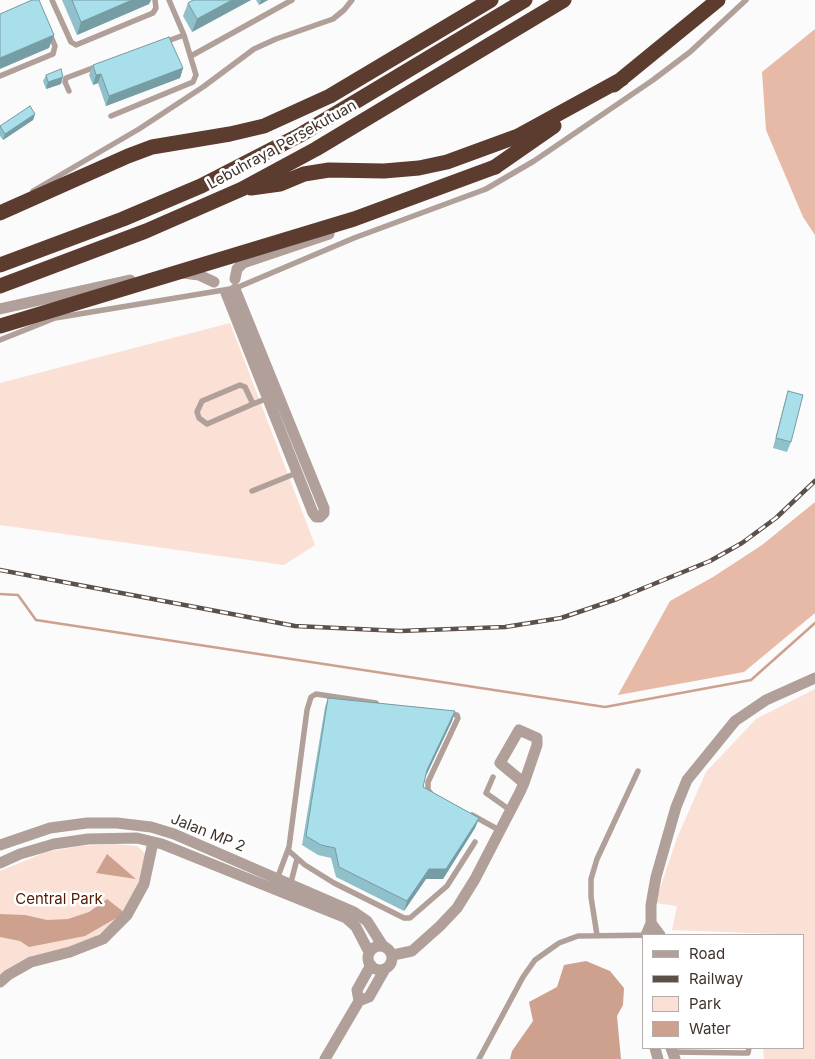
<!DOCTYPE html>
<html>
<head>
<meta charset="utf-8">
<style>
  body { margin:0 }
  #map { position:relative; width:815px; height:1059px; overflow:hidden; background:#fbfbfb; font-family:Inter,sans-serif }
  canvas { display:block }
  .legend { position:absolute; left:642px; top:934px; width:162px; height:115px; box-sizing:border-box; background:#fff; border:1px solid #b3adab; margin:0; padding:6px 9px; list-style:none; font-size:15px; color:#40322c }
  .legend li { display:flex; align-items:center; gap:10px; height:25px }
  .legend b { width:25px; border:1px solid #b3adab }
</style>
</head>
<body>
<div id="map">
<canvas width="815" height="1059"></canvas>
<ul class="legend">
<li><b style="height:6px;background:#b0a099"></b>Road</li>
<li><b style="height:6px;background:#5c504b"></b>Railway</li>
<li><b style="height:14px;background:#fae0d5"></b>Park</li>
<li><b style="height:14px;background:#cda18e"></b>Water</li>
</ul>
</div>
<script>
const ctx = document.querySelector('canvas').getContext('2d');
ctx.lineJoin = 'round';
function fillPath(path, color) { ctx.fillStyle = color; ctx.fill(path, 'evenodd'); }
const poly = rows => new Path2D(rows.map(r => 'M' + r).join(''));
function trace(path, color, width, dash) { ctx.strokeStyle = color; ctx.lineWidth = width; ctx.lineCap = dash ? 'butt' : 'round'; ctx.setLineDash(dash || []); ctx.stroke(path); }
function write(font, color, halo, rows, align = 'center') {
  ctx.font = font + ' Inter,sans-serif'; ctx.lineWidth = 5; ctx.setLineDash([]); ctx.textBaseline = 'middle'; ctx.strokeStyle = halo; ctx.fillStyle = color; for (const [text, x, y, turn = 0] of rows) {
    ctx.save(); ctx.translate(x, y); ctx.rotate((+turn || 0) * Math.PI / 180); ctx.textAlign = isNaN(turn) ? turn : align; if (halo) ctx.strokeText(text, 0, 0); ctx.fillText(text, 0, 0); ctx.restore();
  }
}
fillPath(poly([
  [230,323,315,545,284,565,0,525,0,383],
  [815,689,815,1059,764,1059,763,1048,804,1048,804,935,672,930,677,906,655,903,677,838,706,772,756,719],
  [114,844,137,846,147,855,145,872,125,914,95,937,69,948,33,956,9,968,0,976,0,871,46,852,80,846]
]), '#fae0d5');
fillPath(poly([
  [815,29,815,235,803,217,766,130,762,72],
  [815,502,815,613,744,672,618,695,670,601,713,577,762,545]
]), '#e7baa7');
fillPath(poly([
  [107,854,136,879,96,873],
  [107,899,125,913,85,936,29,947,20,941,0,937,0,914,25,915,47,920,68,919,89,912],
  [586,961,610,971,624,988,623,1005,617,1016,621,1059,510,1059,512,1051,533,1021,529,1002,557,987,564,965]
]), '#cda18e');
trace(poly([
  [0,594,18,595,36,620,605,707,751,680,815,623]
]), '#cda18e', 2.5);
trace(poly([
  [52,0,71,42,76,45,153,13,156,8,155,0],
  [165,42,184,35],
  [191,56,292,0],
  [0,76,53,54,55,46,50,34],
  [69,91,65,82,66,78,98,66],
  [111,116,193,82,196,75,184,35,169,0],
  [33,191,139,129,203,87,254,49,276,39,333,19,344,10,352,0],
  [0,340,55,318,236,288,354,238,486,189,534,161,653,80,690,52,746,0],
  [253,404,245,387,240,385,202,401,197,412,199,418,207,424,253,404,268,398],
  [252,491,299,472],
  [493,777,486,793,510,810],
  [432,795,428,790,428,782,458,718,457,715,447,714],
  [472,815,499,830],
  [289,851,305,865,334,883,404,918,410,918,447,886,475,842],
  [277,879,289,847,307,710,311,697,316,694,376,703],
  [290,886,297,859],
  [597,935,591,897,591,879,597,859,638,771],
  [673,1052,743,1053,748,1053,749,1048],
  [479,1059,523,977,535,960,559,943,578,936,660,935]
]), '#b0a099', 5.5);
trace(poly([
  [183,273,199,275,214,282],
  [235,279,237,269,243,263,329,234],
  [226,293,313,513,316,517,320,517,324,513,324,508,235,289],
  [0,309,130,280],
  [0,845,50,828,87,823,117,823,151,827,174,834,354,912,367,921,383,946],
  [0,863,20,854,54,844,88,839,137,838,162,844,346,918,356,927,369,952],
  [651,923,660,935],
  [646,935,651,923,651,905,656,877,676,807,687,780,735,721,766,700,815,678],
  '368 958a12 12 0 1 1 24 0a12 12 0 1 1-24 0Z',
  [393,955,412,951,440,926,457,908,475,879,520,792,524,783,537,745,537,738,519,730,500,763,524,783],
  [0,982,8,975,31,962,70,952,103,939,127,915,144,884,153,842],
  [359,1001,357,990,371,965],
  [655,1048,658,1059],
  [671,1048,675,1059],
  [325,1059,359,1001,369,997,385,969]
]), '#b0a099', 11);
trace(poly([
  [614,85,718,0],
  [495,167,554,126],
  [251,188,280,184,304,174,329,170,384,171,419,168,447,162,518,136,622,79],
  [0,213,128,156,152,147,230,134,264,126,330,96,491,0],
  [0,265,123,219,201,186,300,135,525,0],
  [0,286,146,231,242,189,316,149,564,0]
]), '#5b3c2f', 15);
const rail = poly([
  [0,570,295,626,400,631,505,627,561,618,617,599,710,561,742,543,776,518,815,481]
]);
trace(rail, '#5c504b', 4.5);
trace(rail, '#fff', 2.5, [8]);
trace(poly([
  [0,326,354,219,495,167]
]), '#5b3c2f', 15);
fillPath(poly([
  [62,0,151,0,149,4,77,35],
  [193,0,251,0,192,32,183,16,188,3],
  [256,0,268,0,259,5],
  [93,65,183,68,180,78,106,106,98,83,93,85,89,75],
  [46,75,61,84,46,89,43,81],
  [35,114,33,120,3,140,0,136,0,126],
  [788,391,791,442,787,452,773,448,785,401],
  [328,698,455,711,452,721,426,775,423,787,479,818,475,828,443,879,426,879,404,911,336,877,331,858,318,855,302,845,325,707]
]), '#90c0c9');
fillPath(poly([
  [132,0,151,0,149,4,77,35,81,22],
  [232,0,251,0,192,32,197,19],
  [261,0,268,0,259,5],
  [54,35,49,48,0,69,0,58],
  [183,68,180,78,106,106,109,96],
  [101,74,98,83,93,85,96,75],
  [63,77,61,84,46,89,48,82],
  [35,114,33,120,3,140,5,134],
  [455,711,452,721,424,780,427,770],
  [479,818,475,828,443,879,426,879,404,911,407,901,429,869]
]), '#769ca4');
const building = poly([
  [32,0,39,0,54,35,0,58,0,14,32,0],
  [72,0,132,0,81,22,72,0],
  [193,0,232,0,197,19,188,3,193,0],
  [169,37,183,68,109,96,101,74,96,75,93,65,169,37],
  [61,69,63,77,48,82,46,75,61,69],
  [30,106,35,114,5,134,0,126,30,106],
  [788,391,803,395,791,442,776,438,788,391],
  [328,698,455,711,427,770,423,787,479,818,446,869,429,869,407,901,339,867,335,848,321,845,306,836,328,698]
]);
fillPath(building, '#a8dfea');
trace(building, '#769ca4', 1);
write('15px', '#40322c', '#fff', [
  ["Lebuhraya Persekutuan",282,145,-29],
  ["Jalan MP 2",208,833,22]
]);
write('15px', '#511c00', '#fff', [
  ["Central Park",59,899]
]);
</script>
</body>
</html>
